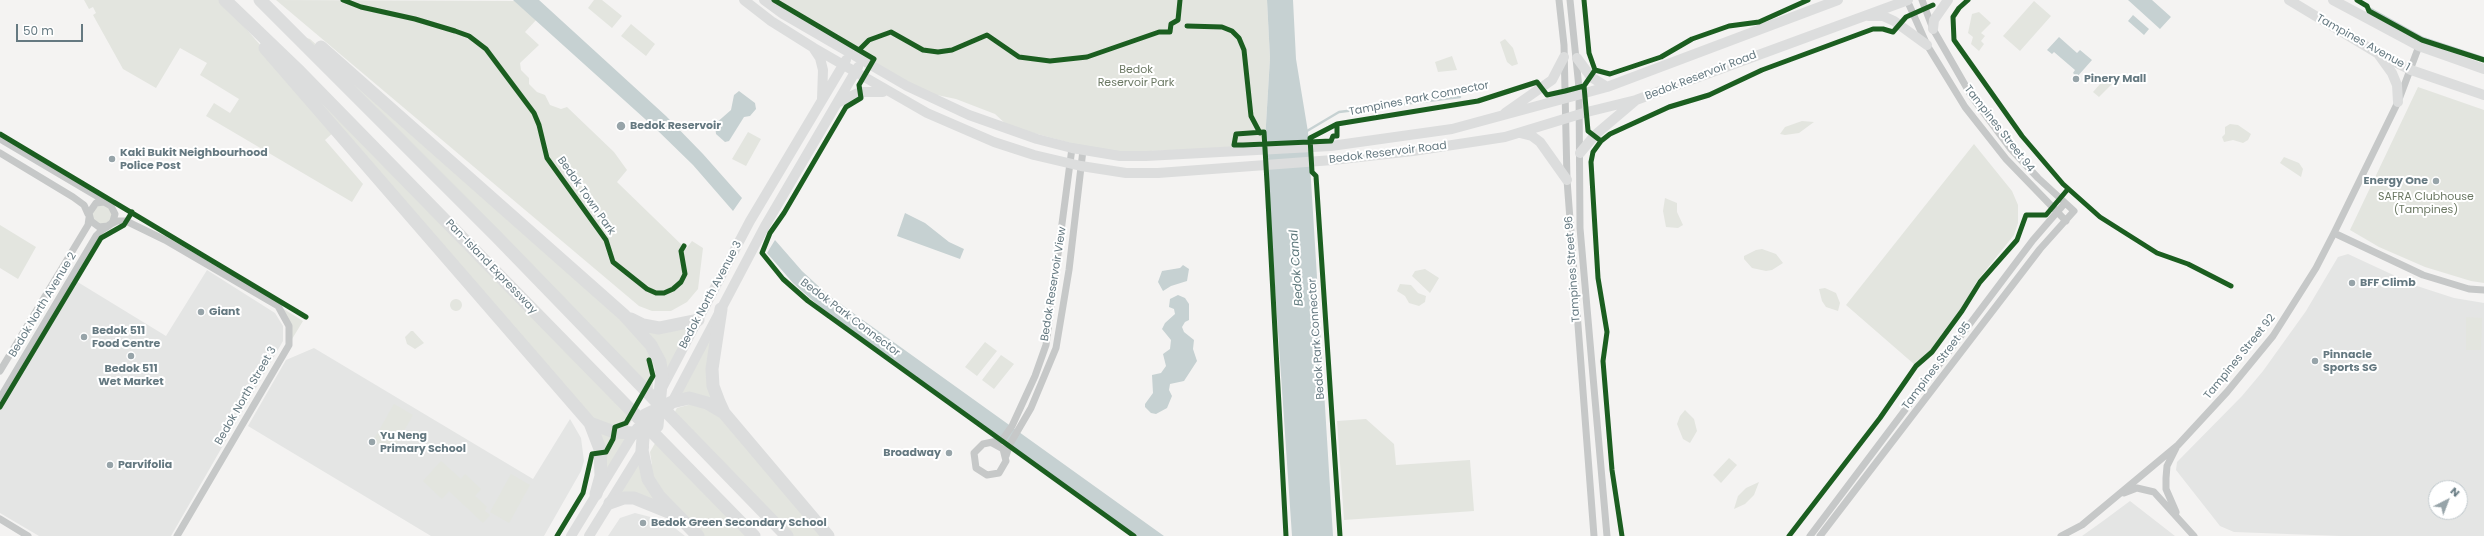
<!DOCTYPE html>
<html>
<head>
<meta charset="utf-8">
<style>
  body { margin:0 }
  #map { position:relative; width:2484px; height:536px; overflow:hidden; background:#f4f3f2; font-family:Poppins,sans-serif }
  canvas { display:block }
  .north { position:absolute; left:2428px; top:480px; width:40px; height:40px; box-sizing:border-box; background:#fff; border:1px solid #c1c9cd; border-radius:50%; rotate:42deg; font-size:11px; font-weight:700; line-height:16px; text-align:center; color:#657981 }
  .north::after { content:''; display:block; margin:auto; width:14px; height:18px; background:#97a4a9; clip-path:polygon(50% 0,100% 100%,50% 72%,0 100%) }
  .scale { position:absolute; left:16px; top:24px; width:67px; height:18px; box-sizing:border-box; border:2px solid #657981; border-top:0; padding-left:5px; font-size:12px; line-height:14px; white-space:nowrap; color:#657981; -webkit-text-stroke:3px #fff; paint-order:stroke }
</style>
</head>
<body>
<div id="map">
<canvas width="2484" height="536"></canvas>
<div class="north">N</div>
<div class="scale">50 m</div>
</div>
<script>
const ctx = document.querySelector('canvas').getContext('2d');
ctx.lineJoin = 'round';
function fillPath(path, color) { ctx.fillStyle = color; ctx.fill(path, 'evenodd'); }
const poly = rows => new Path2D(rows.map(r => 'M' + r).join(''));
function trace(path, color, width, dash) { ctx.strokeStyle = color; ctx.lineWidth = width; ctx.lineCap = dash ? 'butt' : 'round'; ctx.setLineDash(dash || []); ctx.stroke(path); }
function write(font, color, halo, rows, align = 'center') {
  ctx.font = font + ' Poppins,sans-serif'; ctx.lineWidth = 4; ctx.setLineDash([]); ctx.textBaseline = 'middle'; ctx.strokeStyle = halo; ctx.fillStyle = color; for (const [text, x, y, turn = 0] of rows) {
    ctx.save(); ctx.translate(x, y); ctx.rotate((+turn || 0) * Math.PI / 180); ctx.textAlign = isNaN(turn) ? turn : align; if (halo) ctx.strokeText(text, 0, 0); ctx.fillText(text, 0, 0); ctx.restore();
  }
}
fillPath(poly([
  [2348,254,2417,286,2454,298,2484,303,2484,536,2341,536,2234,532,2220,526,2176,470,2177,462,2242,396,2263,371,2306,311,2338,257],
  [2436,488,2460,488,2460,512,2436,512],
  [207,270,275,313,283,326,283,341,171,536,39,536,0,513,0,408,76,281,166,336],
  [314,348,533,479,570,419,581,438,584,461,581,471,544,536,431,536,248,426,286,360],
  [2130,501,2175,536,2082,536,2103,521],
  [635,513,666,521,685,536,608,536,620,518]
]), '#e4e5e4');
fillPath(poly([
  [84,0,221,0,335,131,325,140,363,184,352,202,206,116,214,103,230,113,239,99,200,75,207,63,180,48,156,88,123,69,93,15,96,13,93,7,89,9],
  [223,0,635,415,624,433,634,433,597,494,598,438,383,183],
  [276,0,515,1,537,19,525,32,539,45,520,63,521,70,529,78,529,84,537,92,545,95,550,105,561,109,567,107,614,152,627,170,617,182,686,249,692,241,703,248,698,289,687,302,671,311,652,311,639,306],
  [594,0,602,0,622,16,612,28,588,8],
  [769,0,1267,0,1270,58,1265,141,1242,143,1243,148,1119,152,1085,147,1008,126,995,114,956,99,932,94,907,82],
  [2034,1,2051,16,2020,51,2003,36],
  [1979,12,1991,23,1981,33,1985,36,1981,41,1984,44,1979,51,1971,44,1973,37,1968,33,1972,14],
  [631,24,655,44,646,56,621,36],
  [298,35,310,39,437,152,637,323,698,320,662,387,660,362,652,368,653,387,649,394],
  [1505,39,1513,48,1518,64,1512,66,1507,62,1500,42],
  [1452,56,1457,70,1438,72,1435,62],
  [2108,75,2115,81,2099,97,2093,92],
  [2418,87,2484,110,2484,283,2471,281,2425,267,2379,247,2350,230],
  [1802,121,1814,122,1799,133,1785,135,1780,134,1785,127],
  [2230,124,2238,125,2251,134,2248,140,2243,143,2233,140,2224,142,2222,137,2225,134,2225,127],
  [748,132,761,139,746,166,732,159],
  [1974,144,2012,191,2018,205,2018,223,2014,235,1977,281,1961,310,1930,351,1915,365,1846,305],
  [2284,157,2299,163,2303,169,2301,177,2280,163],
  [1665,198,1677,203,1677,212,1683,225,1678,228,1666,227,1663,211],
  [101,201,115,214,106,227,89,218],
  [0,225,36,247,18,279,0,268],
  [1762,249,1776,254,1783,263,1772,270,1766,271,1752,268,1744,259,1744,256,1756,250],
  [1425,269,1439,278,1430,293,1412,276,1415,271],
  [1400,284,1411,285,1418,293,1426,296,1425,302,1419,306,1409,303,1405,296,1397,291],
  [1825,288,1836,293,1840,303,1838,311,1826,307,1822,301,1819,289],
  '450 305a6 6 0 1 1 12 0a6 6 0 1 1-12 0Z',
  [279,306,303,321,289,344,290,335],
  [720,312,715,395,828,536,787,536,672,417,677,408,688,405,693,399,673,401],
  [2466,317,2482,318,2481,350,2466,350],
  [411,331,413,331,424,343,415,349,407,344,405,337],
  [985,342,997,351,977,376,965,367],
  [1001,355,1014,364,994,389,982,380],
  [394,404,413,415,392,452,373,441],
  [1685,410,1694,419,1697,431,1690,443,1683,439,1677,424,1680,416],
  [1366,419,1394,444,1396,465,1470,460,1474,511,1344,520,1337,421],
  [658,438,753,536,698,536,647,502,610,503,642,450,652,465,650,452],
  [1729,458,1737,465,1721,483,1713,475],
  [441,461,461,479,465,474,481,489,475,496,487,507,485,511,490,515,483,523,449,491,442,499,423,481],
  [511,474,530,485,509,523,490,512],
  [1759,482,1754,495,1745,504,1734,509,1738,496,1746,488]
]), '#e3e5df');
fillPath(poly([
  [513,0,539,0,666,116,703,154,742,198,733,211,693,165,655,128],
  [1267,0,1293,0,1296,59,1308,132,1333,536,1292,536,1265,141,1270,58],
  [2128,0,2152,0,2171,17,2160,29],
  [2133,15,2149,29,2144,35,2128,21],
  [2059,37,2077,53,2080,50,2092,60,2077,77,2073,73,2075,70,2054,52,2052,54,2047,50],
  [739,91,755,103,756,109,750,116,744,117,729,141,725,142,716,134,715,124,731,110,734,95],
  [905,213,925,223,949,242,964,249,960,259,897,236],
  [775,240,802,271,828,295,1164,536,1136,536,820,307,793,283,767,253],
  [1183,265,1189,269,1187,281,1171,286,1163,291,1158,282,1162,271,1180,268],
  [1178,295,1185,298,1189,304,1189,320,1185,322,1182,327,1184,332,1194,340,1193,349,1197,361,1184,381,1170,384,1169,390,1172,396,1167,408,1156,414,1151,413,1145,407,1145,404,1153,393,1152,375,1161,373,1166,366,1163,354,1170,349,1171,340,1162,329,1165,323,1175,314,1174,309,1169,307,1170,299]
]), '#c6d1d2');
trace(poly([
  [2371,9,2423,38,2484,58],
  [1307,131,1339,112,1460,97]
]), '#c6d1d2', 2.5);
trace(poly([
  [1559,0,1564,45,1567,180,1594,536],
  [1570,0,1579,88,1580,228,1607,536],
  [1907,0,1927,45,1965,107,2006,159,2066,221],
  [0,139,105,201],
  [0,153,73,197,84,205,88,214],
  [109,225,117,221,126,221,165,240,278,306,289,326,289,345,177,536],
  [2334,233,2423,275,2469,289,2484,290],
  [0,371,88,225,89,218],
  [0,398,96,236,102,230,110,225,113,221,115,214,111,206,104,202,96,203,89,213,91,221,99,227,108,226],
  [992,443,1003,449,1006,461,999,473,987,475,976,468,974,453,983,444,1002,440,1012,426,1035,376,1046,345,1072,148],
  [2176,448,2167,466,2166,478,2166,489,2176,512],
  [1006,456,1010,444,1031,408,1056,348,1069,270,1083,150],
  [2124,493,2137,488,2154,492,2194,536],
  [0,519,28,536],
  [1810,536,2033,240,2065,203],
  [1820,536,2040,249,2074,211,2038,178,2010,148,1972,97,1933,29,1922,0],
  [2061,536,2082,525,2178,445,2227,392,2273,336,2316,268,2334,233,2398,102,2419,46]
]), '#c6c8c8', 7);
trace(poly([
  [744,0,771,21,814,48,927,113,994,142,1034,155,1081,166,1126,173,1158,173,1333,160,1413,151,1505,137,1587,112,1636,100,1908,0],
  [764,0,783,14,907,86,969,115,1037,139,1072,148,1120,156,1146,156,1331,146,1452,129,1607,87,1838,0],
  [2289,0,2377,53,2411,70,2484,95],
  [2333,0,2419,46,2484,69],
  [1868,16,1883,16,1894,21,1927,45],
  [1933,29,1934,20,1948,0],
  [814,49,820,58,823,70,822,99],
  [2379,55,2392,73,2397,85,2398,102],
  [1577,58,1591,77,1607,87],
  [839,102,860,92,883,92],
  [1505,113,1552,80,1564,57],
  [1520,133,1532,136,1540,142,1567,180],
  [1580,153,1595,135,1635,101],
  [662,388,750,221,846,60],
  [670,406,765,226,858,67],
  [571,536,637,428],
  [589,536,644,447]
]), '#dcdddd', 10);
trace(poly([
  [225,0,300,72,754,536],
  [260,0,496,236,787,536],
  [321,47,624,315,651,345,660,362,662,374,657,426,634,433,614,432,590,423],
  [265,48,590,423,600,449,601,476,596,494],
  [721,309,712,369,713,386,719,402,724,413,828,536],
  [631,319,643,325,659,328,698,320],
  [610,503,624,498,634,498,671,513],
  [698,536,659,496,648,479,642,450,645,415,672,402,689,398,707,403,724,413]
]), '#dcdddd', 13);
trace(poly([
  [343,0,361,7,415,19,455,31,469,36,486,49,534,113,539,125,547,158,606,240,613,262,647,289,656,293,664,293,673,289,681,282,685,274,681,251,684,246],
  [774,0,874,59,859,85,861,98,846,107,784,213,770,233,762,253,783,279,808,301,1134,536],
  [1584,0,1589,53,1595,70],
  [1968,0,1959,8,1953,17,1954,40,2022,136,2063,184,2100,217,2157,253,2188,264,2231,286],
  [2357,0,2367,6,2369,11,2422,40,2484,60],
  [1187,26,1222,27,1232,31,1239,38,1244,50,1251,116,1260,133],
  [859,50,869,40,891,32,923,50,938,52,952,50,987,35,1019,57,1050,61,1087,57,1159,32,1170,32,1171,24,1178,20,1180,0],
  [1595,70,1610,74,1661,57,1692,39,1729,26,1759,22,1808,0],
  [1584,86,1588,131,1601,141],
  [1337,124,1478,101,1537,82,1547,95,1565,91,1584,86,1595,70],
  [0,134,306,317],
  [0,407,101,238,124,225,132,212],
  [557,536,583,493,592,454,606,452,613,439,615,427,626,423,653,376,649,360],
  [1286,536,1267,182,1264,132,1236,134,1234,145,1243,145,1331,141,1333,136,1337,136,1337,124,1310,138,1312,172,1316,176,1340,536],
  [1622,536,1612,470,1603,361,1607,332,1598,278,1591,162,1593,152,1601,141,1610,134,1669,107,1709,95,1762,70,1873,29,1883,29,1893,32,1906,17,1933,5],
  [1789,536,1880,418,1916,366,1932,352,1962,311,1980,282,2017,240,2026,215,2046,215,2068,189]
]), '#1b5e20', 5);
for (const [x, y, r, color] of [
  [2076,79,4,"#97a4a9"],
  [621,126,5,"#97a4a9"],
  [112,159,4,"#97a4a9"],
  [2436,181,4,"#97a4a9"],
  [2352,283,4,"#97a4a9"],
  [201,312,4,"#97a4a9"],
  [84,337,4,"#97a4a9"],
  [131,356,4,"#97a4a9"],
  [2315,361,4,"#97a4a9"],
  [372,442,4,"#97a4a9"],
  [949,453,4,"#97a4a9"],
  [110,465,4,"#97a4a9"],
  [643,523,4,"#97a4a9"]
]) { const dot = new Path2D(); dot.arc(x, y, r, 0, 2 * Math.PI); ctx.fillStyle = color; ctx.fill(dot); trace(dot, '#fff', 1.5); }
write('11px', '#657981', '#fff', [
  ["Tampines Avenue 1",2363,43,29],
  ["Bedok Reservoir Road",1701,76,-21],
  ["Tampines Park Connector",1419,99,-11],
  ["Tampines Street 94",1999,129,52],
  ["Bedok Reservoir Road",1388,153,-7],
  ["Bedok Town Park",586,196,55],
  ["Pan-Island Expressway",491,267,46],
  ["Tampines Street 96",1573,269,-94],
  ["Bedok Reservoir View",1054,284,-81],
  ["Bedok North Avenue 3",711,295,-62],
  ["Bedok North Avenue 2",43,305,-59],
  ["Bedok Park Connector",850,318,37],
  ["Bedok Park Connector",1317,339,-94],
  ["Tampines Street 92",2240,357,-51],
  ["Tampines Street 95",1937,366,-53],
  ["Bedok North Street 3",246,396,-60]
]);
write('11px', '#6b7863', '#fff', [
  ["Bedok",1136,70],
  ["Reservoir Park",1136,83],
  ["SAFRA Clubhouse",2426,197],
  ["(Tampines)",2426,210]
]);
write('bold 11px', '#657981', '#fff', [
  ["Pinery Mall",2084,79],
  ["Bedok Reservoir",630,126],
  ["Kaki Bukit Neighbourhood",120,153],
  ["Police Post",120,166],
  ["Energy One",2428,181,"right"],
  ["BFF Climb",2360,283],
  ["Giant",209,312],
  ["Bedok 511",92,331],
  ["Food Centre",92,344],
  ["Pinnacle",2323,355],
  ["Sports SG",2323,368],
  ["Bedok 511",131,369,"center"],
  ["Wet Market",131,382,"center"],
  ["Yu Neng",380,436],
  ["Primary School",380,449],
  ["Broadway",941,453,"right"],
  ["Parvifolia",118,465],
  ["Bedok Green Secondary School",651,523]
], 'left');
write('italic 12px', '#617b7e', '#fff', [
  ["Bedok Canal",1297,268,-94]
]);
</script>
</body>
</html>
